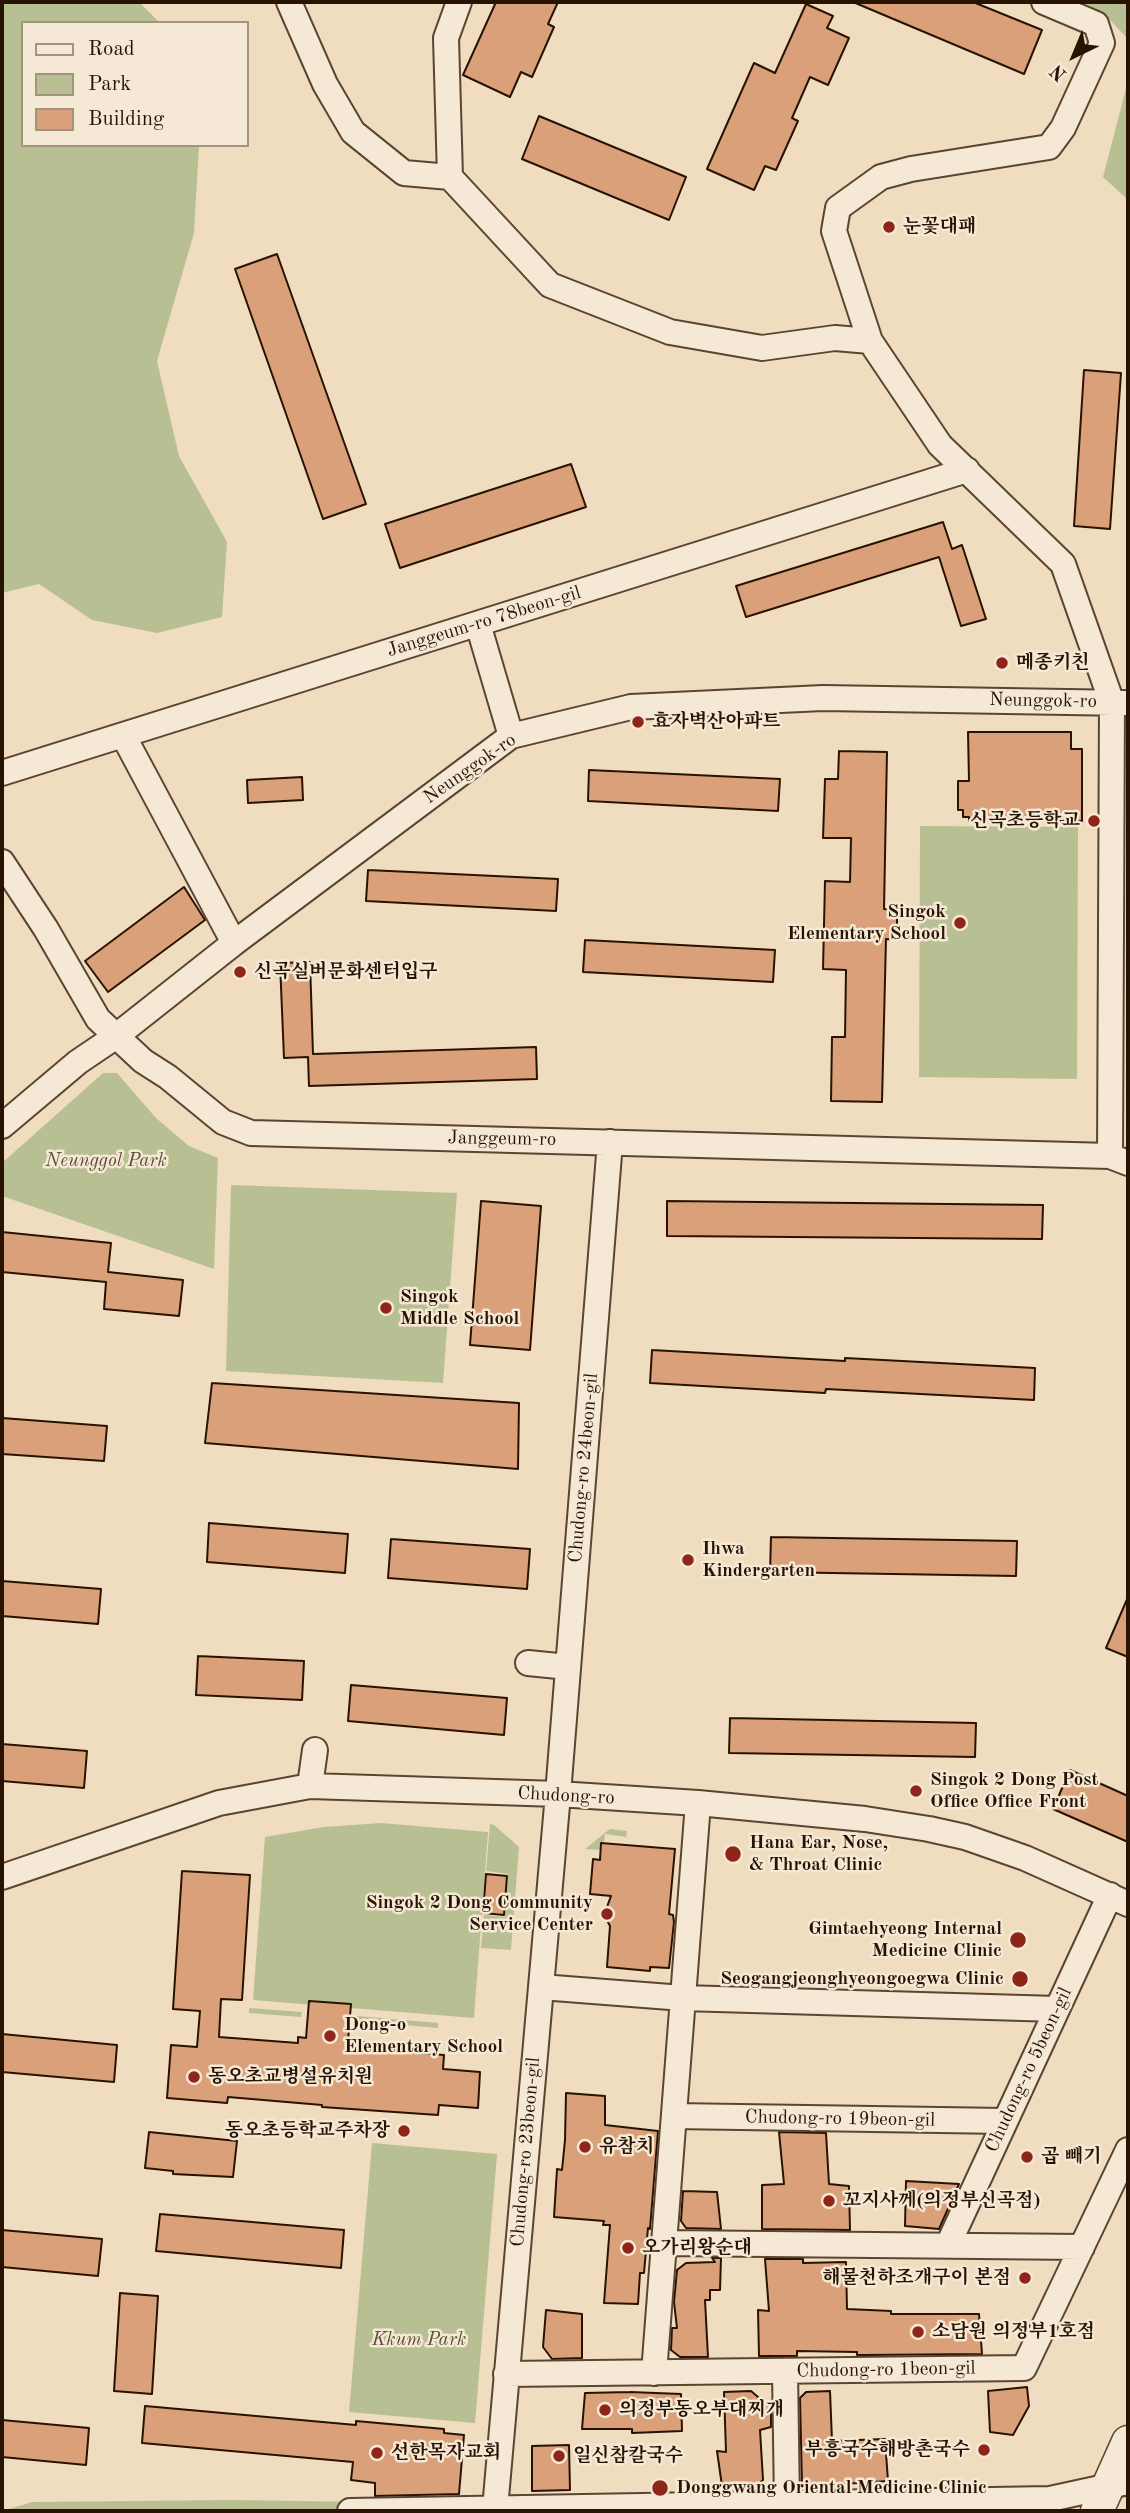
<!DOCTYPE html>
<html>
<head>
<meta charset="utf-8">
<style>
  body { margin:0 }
  #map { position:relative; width:1130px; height:2513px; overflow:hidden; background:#f0dcbf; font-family:"Old Standard TT",serif }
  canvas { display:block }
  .frame { position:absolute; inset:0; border:4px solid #281303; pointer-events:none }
  .legend { position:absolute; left:21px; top:21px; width:228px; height:126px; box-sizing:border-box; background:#f5e8d5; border:2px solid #a39381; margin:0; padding:9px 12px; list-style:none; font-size:21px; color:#281303 }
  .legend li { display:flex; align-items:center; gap:14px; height:35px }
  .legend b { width:35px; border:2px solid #a39381 }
  .north { position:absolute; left:1039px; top:21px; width:70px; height:70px; -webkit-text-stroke:5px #f5e8d5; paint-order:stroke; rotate:223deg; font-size:19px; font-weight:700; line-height:28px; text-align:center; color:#281303 }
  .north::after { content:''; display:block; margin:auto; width:24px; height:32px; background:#281303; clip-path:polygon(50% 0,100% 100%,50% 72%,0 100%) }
</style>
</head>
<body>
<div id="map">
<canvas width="1130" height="2513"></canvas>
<div class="frame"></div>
<ul class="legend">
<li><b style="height:9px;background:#f5e8d5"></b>Road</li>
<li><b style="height:19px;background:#b8c093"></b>Park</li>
<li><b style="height:19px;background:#d9a079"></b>Building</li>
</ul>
<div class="north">N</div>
</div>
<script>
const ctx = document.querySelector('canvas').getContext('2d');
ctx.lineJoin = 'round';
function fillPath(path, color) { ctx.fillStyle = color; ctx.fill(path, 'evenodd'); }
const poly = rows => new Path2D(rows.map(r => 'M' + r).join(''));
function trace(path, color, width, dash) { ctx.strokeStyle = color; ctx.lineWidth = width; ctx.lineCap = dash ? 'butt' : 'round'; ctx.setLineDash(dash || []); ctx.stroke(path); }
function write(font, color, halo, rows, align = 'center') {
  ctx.font = font + ' "Old Standard TT","Noto Serif KR",serif'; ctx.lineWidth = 5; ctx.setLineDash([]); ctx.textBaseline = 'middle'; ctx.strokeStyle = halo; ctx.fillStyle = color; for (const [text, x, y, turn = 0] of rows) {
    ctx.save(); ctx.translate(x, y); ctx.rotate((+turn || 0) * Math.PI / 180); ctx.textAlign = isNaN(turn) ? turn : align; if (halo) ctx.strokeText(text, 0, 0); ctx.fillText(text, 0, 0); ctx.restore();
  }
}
fillPath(poly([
  [2,2,139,2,160,23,23,23,23,145,199,145,194,233,157,361,179,456,227,542,222,617,157,633,92,620,39,584,2,593],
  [1082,2,1128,2,1128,39,1105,15],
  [1128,81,1128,200,1103,177],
  [920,826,1078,827,1077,1079,919,1077],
  [103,1073,117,1073,156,1118,189,1146,218,1158,214,1269,2,1196,2,1163],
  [231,1185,457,1193,443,1383,226,1371],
  [381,1823,488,1832,474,2018,253,2000,265,1837,324,1827],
  [490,1824,494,1825,519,1847,511,1950,481,1948,484,1915,505,1917,508,1874,486,1871],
  [610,1829,627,1831,626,1837,605,1834,604,1842,601,1843,600,1850,585,1849],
  [249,2008,302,2012,301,2017,249,2013],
  [357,2016,438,2023,438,2028,357,2021],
  [372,2143,497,2154,475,2423,349,2412],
  [233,2500,367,2502,367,2511,2,2511,32,2502]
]), '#b8c093');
const building = poly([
  [496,2,558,2,548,24,554,27,532,77,521,72,510,97,463,75,496,2],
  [853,2,973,2,1042,30,1024,74,853,2],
  [806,4,833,16,827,28,849,38,828,85,810,77,792,118,798,121,776,170,765,166,754,190,707,169,754,63,775,73,806,4],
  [539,116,686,177,669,220,522,159,539,116],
  [277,254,366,504,323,519,235,269,277,254],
  [1084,370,1121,373,1110,529,1074,526,1084,370],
  [571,464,586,507,400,568,385,524,571,464],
  [943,522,952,549,962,545,986,619,961,626,939,557,746,617,736,586,943,522],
  [968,732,1071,732,1071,749,1082,749,1082,821,969,821,969,817,963,817,963,810,958,810,958,781,969,781,968,732],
  [839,751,887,752,884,909,897,910,897,940,886,939,882,1102,831,1101,832,1037,845,1037,846,970,823,969,825,881,850,882,851,838,823,838,825,779,838,779,839,751],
  [589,770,780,779,778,811,588,801,589,770],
  [302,777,303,800,248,803,247,780,302,777],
  [368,870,558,879,556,911,366,901,368,870],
  [184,887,205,920,108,992,85,961,184,887],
  [585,940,775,950,773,982,583,972,585,940],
  [310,962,313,1054,536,1047,537,1079,309,1086,308,1057,284,1058,280,963,310,962],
  [481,1201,541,1206,530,1350,470,1345,481,1201],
  [667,1201,1043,1205,1042,1239,667,1236,667,1201],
  [2,1232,111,1243,108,1272,183,1280,179,1316,104,1309,106,1282,2,1272,2,1232],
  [652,1350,845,1361,845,1358,1035,1368,1034,1400,826,1389,825,1393,650,1383,652,1350],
  [212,1383,519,1403,518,1469,205,1443,212,1383],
  [2,1418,107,1426,104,1461,2,1454,2,1418],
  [209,1523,348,1534,345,1573,207,1562,209,1523],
  [771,1537,1017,1541,1016,1576,770,1572,771,1537],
  [391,1539,530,1549,527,1589,388,1578,391,1539],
  [2,1581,101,1589,98,1624,2,1616,2,1581],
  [1128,1597,1128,1657,1106,1648,1128,1597],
  [198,1656,304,1661,302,1700,196,1695,198,1656],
  [351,1685,507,1698,504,1735,348,1721,351,1685],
  [730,1718,976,1723,975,1757,729,1753,730,1718],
  [2,1744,87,1751,84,1788,2,1781,2,1744],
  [1070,1770,1128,1796,1128,1842,1053,1809,1070,1770],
  [601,1843,675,1849,669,1914,673,1915,674,1922,669,1968,650,1967,650,1971,607,1967,610,1926,604,1915,611,1896,590,1894,593,1859,600,1860,601,1843],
  [182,1871,250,1875,242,2000,221,1999,219,2037,298,2043,298,2037,306,2038,309,2001,351,2004,348,2041,364,2042,364,2049,444,2055,443,2069,480,2072,478,2108,439,2105,438,2115,322,2107,322,2105,228,2097,227,2103,167,2098,171,2045,197,2047,200,2011,173,2009,182,1871],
  [486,1874,507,1876,504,1915,483,1913,486,1874],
  [2,2034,117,2045,114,2082,2,2072,2,2034],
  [566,2093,605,2096,605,2125,658,2131,650,2229,648,2228,644,2273,640,2273,638,2304,604,2303,610,2225,603,2225,604,2221,554,2217,557,2169,562,2170,565,2140,566,2093],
  [149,2132,237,2141,233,2177,173,2174,173,2171,145,2168,149,2132],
  [779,2132,826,2133,829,2184,849,2186,850,2230,762,2229,762,2185,784,2184,779,2132],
  [906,2181,959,2184,939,2229,905,2226,906,2181],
  [683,2191,717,2192,721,2229,686,2228,681,2221,683,2191],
  [160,2214,344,2230,341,2268,156,2251,160,2214],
  [2,2230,102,2239,98,2276,2,2267,2,2230],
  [712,2258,721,2258,720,2290,710,2290,710,2300,705,2300,708,2357,680,2357,671,2350,672,2328,677,2328,674,2302,677,2270,686,2263,715,2262,712,2258],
  [765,2259,803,2259,803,2263,846,2262,847,2309,891,2311,891,2314,979,2314,982,2354,864,2355,857,2355,857,2352,797,2351,797,2356,759,2356,758,2310,769,2311,765,2259],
  [120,2293,158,2296,152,2394,114,2391,120,2293],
  [546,2310,582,2314,582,2358,552,2359,543,2347,546,2310],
  [1027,2387,1029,2406,1013,2435,990,2432,988,2391,1027,2387],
  [751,2391,771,2408,771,2427,760,2430,763,2480,756,2486,722,2486,717,2451,726,2452,724,2392,751,2391],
  [830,2391,832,2441,885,2439,888,2481,843,2484,843,2486,802,2486,800,2398,806,2392,830,2391],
  [630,2392,681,2394,682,2431,632,2433,632,2429,582,2429,585,2393,630,2392],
  [145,2406,356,2425,356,2421,444,2429,444,2433,464,2435,459,2494,375,2496,375,2483,351,2480,353,2462,142,2443,145,2406],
  [2,2420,89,2428,86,2465,2,2457,2,2420],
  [569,2445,570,2490,532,2491,532,2446,569,2445]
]);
fillPath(building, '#d9a079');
trace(building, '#281303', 2);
const minor = poly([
  [289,2,325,84,353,132,404,173,450,177],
  [459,2,446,38,450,177,550,285,670,332,762,348,835,338,870,341],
  [1044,2,1096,24,1102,43,1063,128,1049,147,911,169,881,177,838,208,834,231,870,341,940,445,1063,564,1112,703,1110,1156],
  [478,624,511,736],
  [123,735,234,943],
  [2,773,967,470],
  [2,862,46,929,98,1019,143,1061,168,1077,223,1122,251,1133,1110,1156,1128,1163],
  [2,1126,78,1062,115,1037,234,943,511,736,631,707,823,698,1128,703],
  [528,1663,568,1667],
  [310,1786,315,1750],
  [2,1877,219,1803,310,1786,558,1794,698,1803,865,1819,929,1829,965,1837,1025,1858,1128,1904],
  [541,1987,683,1998,1057,2009],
  [674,2116,1005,2121],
  [664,2243,1082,2247],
  [948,2245,1110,1895],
  [785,2371,787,2504],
  [654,2373,698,1803],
  [506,2374,1024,2368,1128,2150],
  [495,2509,558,1794,610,1142],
  [350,2511,1050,2499,1128,2482]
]);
const tertiary = poly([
  [1097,2511,1128,2442]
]);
trace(minor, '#5a4532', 28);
trace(tertiary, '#5a4532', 35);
trace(minor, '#f5e8d5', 24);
trace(tertiary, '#f5e8d5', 32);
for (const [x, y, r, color] of [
  [889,227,7,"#8f2418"],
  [1002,663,7,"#8f2418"],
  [638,722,7,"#8f2418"],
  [1094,821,7,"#8f2418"],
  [960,923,7,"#8f2418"],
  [240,972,7,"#8f2418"],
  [386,1308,7,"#8f2418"],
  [688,1560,7,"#8f2418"],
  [916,1791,7,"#8f2418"],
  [733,1854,9,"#8f2418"],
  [607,1914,7,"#8f2418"],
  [1018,1940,9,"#8f2418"],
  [1020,1979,9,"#8f2418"],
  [330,2036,7,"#8f2418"],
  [194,2077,7,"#8f2418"],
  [404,2131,7,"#8f2418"],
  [585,2147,7,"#8f2418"],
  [1027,2157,7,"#8f2418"],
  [829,2201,7,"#8f2418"],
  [628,2248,7,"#8f2418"],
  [1025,2278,7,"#8f2418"],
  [918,2332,7,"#8f2418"],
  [605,2410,7,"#8f2418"],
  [984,2450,7,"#8f2418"],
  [377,2453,7,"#8f2418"],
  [559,2456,7,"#8f2418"],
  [660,2488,9,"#8f2418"]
]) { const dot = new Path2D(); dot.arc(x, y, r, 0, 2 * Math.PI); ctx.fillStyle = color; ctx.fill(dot); trace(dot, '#f5e8d5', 2.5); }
write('bold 19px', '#281303', '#f5e8d5', [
  ["눈꽃대패",903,227],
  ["메종키친",1016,663],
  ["효자벽산아파트",652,722],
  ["신곡초등학교",1080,821,"right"],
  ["Singok",946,912,"right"],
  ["Elementary School",946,934,"right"],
  ["신곡실버문화센터입구",254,972],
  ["Singok",400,1297],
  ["Middle School",400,1319],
  ["Ihwa",702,1549],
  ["Kindergarten",702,1571],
  ["Singok 2 Dong Post",930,1780],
  ["Office Office Front",930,1802],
  ["Hana Ear, Nose,",749,1843],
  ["& Throat Clinic",749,1865],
  ["Singok 2 Dong Community",593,1903,"right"],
  ["Service Center",593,1925,"right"],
  ["Gimtaehyeong Internal",1002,1929,"right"],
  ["Medicine Clinic",1002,1951,"right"],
  ["Seogangjeonghyeongoegwa Clinic",1004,1979,"right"],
  ["Dong-o",344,2025],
  ["Elementary School",344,2047],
  ["동오초교병설유치원",208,2077],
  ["동오초등학교주차장",390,2131,"right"],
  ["유참치",599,2147],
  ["곱 빼기",1041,2157],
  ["꼬지사께(의정부신곡점)",843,2201],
  ["오가리왕순대",642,2248],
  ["해물천하조개구이 본점",1011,2278,"right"],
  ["소담원 의정부1호점",932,2332],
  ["의정부동오부대찌개",619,2410],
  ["부흥국수해방촌국수",970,2450,"right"],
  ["선한목자교회",391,2453],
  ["일신참칼국수",573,2456],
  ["Donggwang Oriental Medicine Clinic",676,2488]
], 'left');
write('19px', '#281303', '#f5e8d5', [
  ["Janggeum-ro 78beon-gil",484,622,-17],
  ["Neunggok-ro",1043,701,1],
  ["Neunggok-ro",470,769,-35],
  ["Janggeum-ro",502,1139,1],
  ["Chudong-ro 24beon-gil",584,1468,-85],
  ["Chudong-ro",566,1796,3],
  ["Chudong-ro 5beon-gil",1029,2070,-65],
  ["Chudong-ro 19beon-gil",840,2119,1],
  ["Chudong-ro 23beon-gil",526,2152,-85],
  ["Chudong-ro 1beon-gil",886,2370,-1]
]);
write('italic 19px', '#5a5035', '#f5e8d5', [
  ["Neunggol Park",106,1161],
  ["Kkum Park",419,2340]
]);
</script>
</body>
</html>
